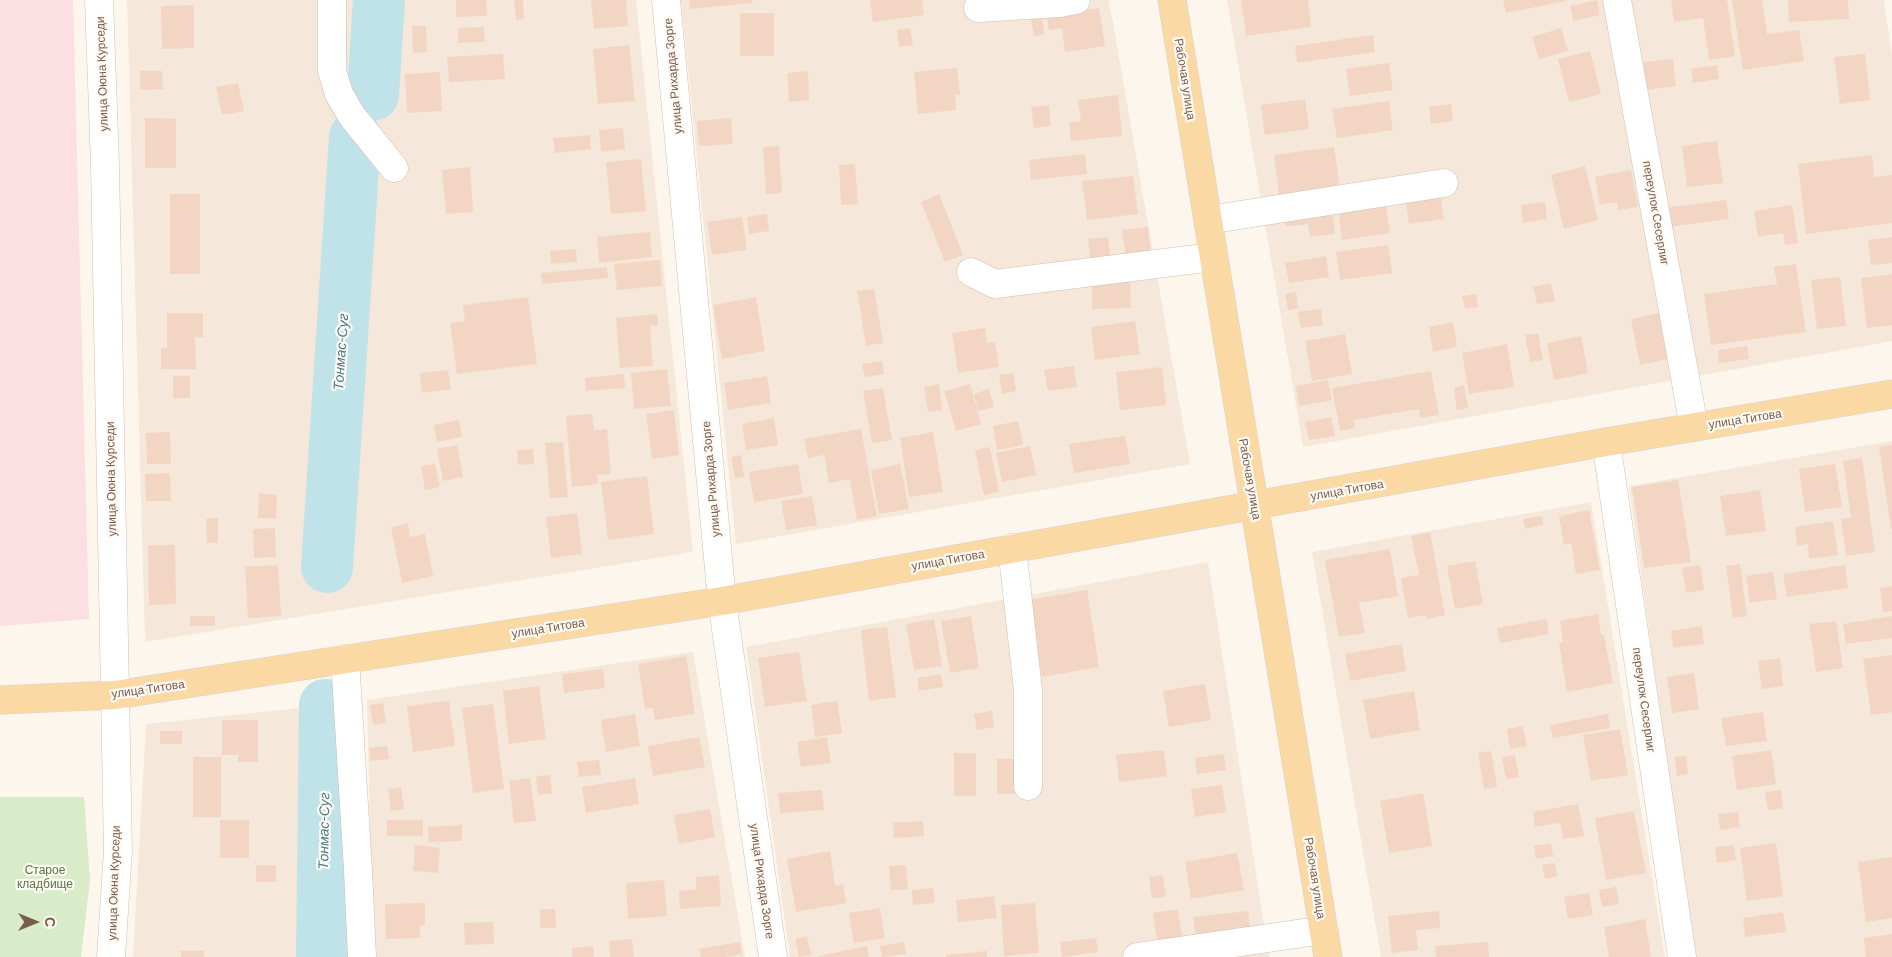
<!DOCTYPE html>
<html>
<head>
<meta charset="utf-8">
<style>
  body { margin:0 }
  #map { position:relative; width:1892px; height:957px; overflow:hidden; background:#fdf6ec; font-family:Barlow,sans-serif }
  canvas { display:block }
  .north { position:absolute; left:10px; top:897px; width:50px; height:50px; -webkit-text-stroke:4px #fffaf3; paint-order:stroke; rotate:90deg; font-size:14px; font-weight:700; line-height:20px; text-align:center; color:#7a5c4d }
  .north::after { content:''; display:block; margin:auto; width:18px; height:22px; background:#7a5c4d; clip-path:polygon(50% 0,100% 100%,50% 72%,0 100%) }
</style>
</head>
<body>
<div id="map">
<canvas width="1892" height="957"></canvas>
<div class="north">С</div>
</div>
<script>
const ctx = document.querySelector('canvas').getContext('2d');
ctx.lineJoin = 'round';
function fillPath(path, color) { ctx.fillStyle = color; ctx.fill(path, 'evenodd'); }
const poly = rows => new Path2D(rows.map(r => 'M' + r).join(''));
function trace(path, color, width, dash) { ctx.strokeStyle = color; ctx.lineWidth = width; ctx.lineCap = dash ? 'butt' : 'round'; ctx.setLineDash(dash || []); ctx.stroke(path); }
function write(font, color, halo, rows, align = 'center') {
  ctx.font = font + ' Barlow,sans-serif'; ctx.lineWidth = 4.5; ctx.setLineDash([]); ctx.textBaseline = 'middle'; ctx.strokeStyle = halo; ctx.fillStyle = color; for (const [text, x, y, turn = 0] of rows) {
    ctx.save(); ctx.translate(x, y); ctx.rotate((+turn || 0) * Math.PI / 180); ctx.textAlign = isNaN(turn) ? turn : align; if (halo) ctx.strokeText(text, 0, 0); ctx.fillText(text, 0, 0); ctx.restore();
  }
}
fillPath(poly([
  [127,0,636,0,693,552,145,642],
  [681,0,1109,0,1190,464,736,544],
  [1227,0,1884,0,1892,55,1892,341,1303,447],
  [1892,441,1892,957,1694,957,1629,486],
  [1591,502,1665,957,1381,957,1312,552],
  [1208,562,1269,957,790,957,746,647],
  [693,652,745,957,373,957,367,700],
  [301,708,306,920,304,957,133,957,146,724]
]), '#f5e8da');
fillPath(poly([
  [0,0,73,0,89,619,0,626]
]), '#fbdfe3');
fillPath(poly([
  [0,797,84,797,90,880,81,957,0,957]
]), '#d8ecc9');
trace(poly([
  [373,95,379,0],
  [327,567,355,137],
  [322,957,325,705]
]), '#bfe3e8', 52);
fillPath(poly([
  [456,0,486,0,487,16,456,17],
  [514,0,523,0,524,19,516,20],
  [591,0,626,0,628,26,594,29],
  [689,0,752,0,753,3,690,9],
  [870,0,922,0,924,15,873,22],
  [1241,0,1308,0,1311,27,1246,36],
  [1503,0,1566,0,1566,1,1506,13],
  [1597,0,1600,15,1573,21,1570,6],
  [1671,0,1727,0,1735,56,1709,60,1703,18,1674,22],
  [1732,0,1762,0,1767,34,1799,30,1804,61,1743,70],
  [1788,0,1848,0,1849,19,1789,22],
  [194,5,194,48,162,49,161,6],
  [1099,8,1105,46,1065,52,1062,28,1049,30,1047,16],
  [740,13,774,13,774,56,740,56],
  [1042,16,1044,35,1034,36,1031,18],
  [412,26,426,26,427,52,413,53],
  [484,27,485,42,458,43,458,28],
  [910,28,913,45,899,47,897,30],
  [1561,28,1568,51,1539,59,1532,37],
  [1373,35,1375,52,1297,63,1295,46],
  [629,45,635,101,598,104,593,49],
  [1590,51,1601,94,1569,102,1558,59],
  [503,54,505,79,449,82,447,57],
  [1865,54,1870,100,1840,104,1834,57],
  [1673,59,1676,86,1647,90,1643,62],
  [1389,63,1393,90,1350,96,1346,69],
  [1717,65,1719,79,1693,83,1691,69],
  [957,68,960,95,955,95,956,110,918,114,914,72],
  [140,71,162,71,163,89,140,90],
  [808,71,809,100,789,102,787,73],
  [440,72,442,111,407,113,405,74],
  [238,83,244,111,222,115,216,87],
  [1118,95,1122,136,1071,141,1069,122,1081,121,1078,100],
  [1305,99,1309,129,1265,135,1261,105],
  [1389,101,1393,130,1337,138,1332,109],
  [1451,104,1453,121,1431,124,1429,107],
  [1049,105,1051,126,1034,128,1031,107],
  [145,118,176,119,176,168,145,168],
  [731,118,733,144,699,146,697,121],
  [623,128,625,149,601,152,599,130],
  [590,135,591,149,555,153,553,138],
  [1717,141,1723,183,1687,187,1682,146],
  [779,146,782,193,766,194,763,147],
  [1334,147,1340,188,1279,196,1274,155],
  [1085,154,1087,174,1031,180,1029,160],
  [1872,155,1874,177,1892,175,1892,223,1806,234,1798,164],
  [641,159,646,211,611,214,606,162],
  [855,164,858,204,841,205,839,165],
  [1585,166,1598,220,1564,229,1551,175],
  [470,167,473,212,446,214,442,170],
  [1631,170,1638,207,1618,210,1617,202,1600,205,1595,177],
  [1133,176,1138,214,1087,220,1082,181],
  [1440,191,1444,219,1409,224,1405,196],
  [170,194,200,194,200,274,170,274],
  [939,194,963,255,945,262,921,202],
  [1726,200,1729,219,1668,227,1665,208],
  [1545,202,1547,219,1523,223,1521,205],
  [1386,204,1390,233,1342,240,1338,210],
  [1792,205,1798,243,1785,245,1783,233,1758,237,1754,211],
  [1325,212,1325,216,1333,216,1335,234,1310,237,1308,224,1286,227,1284,217],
  [767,214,769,231,749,234,747,217],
  [742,217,747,250,712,255,707,222],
  [1148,227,1151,254,1126,257,1122,230],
  [650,232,652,257,599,263,597,237],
  [1108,237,1111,261,1091,263,1088,239],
  [1892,237,1892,263,1871,265,1868,240],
  [1388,245,1392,273,1340,280,1336,252],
  [576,249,577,262,551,264,550,251],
  [1326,256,1329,277,1289,283,1285,263],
  [660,260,662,286,617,290,614,264],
  [1796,264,1806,332,1711,345,1704,294,1777,284,1774,267],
  [607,267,608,278,542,284,541,273],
  [1892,274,1892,325,1867,328,1861,278],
  [1840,277,1846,326,1817,329,1811,280],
  [1130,282,1131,308,1092,309,1092,283],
  [1551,283,1555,301,1537,304,1533,287],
  [874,289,883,343,866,346,857,291],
  [1296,292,1298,308,1288,310,1285,294],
  [1476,294,1478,307,1465,309,1462,296],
  [528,297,537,364,457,374,450,323,465,321,463,305],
  [756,297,765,351,722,359,713,305],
  [1321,309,1323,325,1301,328,1298,312],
  [167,313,203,313,203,337,195,337,196,369,161,369,161,348,167,348],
  [1660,313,1669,359,1640,365,1631,319],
  [657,314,658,325,650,326,653,366,620,368,616,318],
  [1135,321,1140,354,1095,360,1091,327],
  [1453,322,1457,347,1433,352,1429,327],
  [985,328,987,343,995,342,999,367,958,373,952,333],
  [1538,333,1543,360,1530,362,1525,335],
  [1345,334,1352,374,1312,381,1305,341],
  [1581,336,1588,373,1554,380,1547,343],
  [1507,344,1514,387,1469,394,1462,353],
  [1747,346,1749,359,1719,363,1718,350],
  [882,361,884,374,865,377,862,364],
  [1074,366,1077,387,1048,391,1044,370],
  [1162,367,1166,405,1120,410,1116,372],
  [667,369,671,406,634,409,631,373],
  [448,370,451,389,422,393,420,373],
  [1431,371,1439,415,1420,418,1419,409,1354,420,1355,428,1340,431,1332,388],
  [1013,373,1016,391,1002,394,999,375],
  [624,374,625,388,586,391,585,378],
  [173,376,190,376,190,398,173,398],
  [767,376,771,403,728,410,724,383],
  [1328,380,1332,400,1299,406,1296,386],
  [939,384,942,410,928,412,924,387],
  [970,384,981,424,956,431,944,391],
  [1464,385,1468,408,1457,410,1454,388],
  [883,388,892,440,872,443,863,391],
  [989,389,994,407,978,411,974,394],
  [674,410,679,455,652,459,646,414],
  [592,414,594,430,607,429,611,474,597,475,598,484,572,487,566,416],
  [1331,417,1335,436,1309,440,1305,422],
  [774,418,778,445,746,450,742,424],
  [459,420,462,437,437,442,434,425],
  [1018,421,1023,445,997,450,993,426],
  [861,429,877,516,857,520,850,479,829,483,824,455,808,458,804,439],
  [170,432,171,464,147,464,146,433],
  [933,432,943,492,909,497,900,438],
  [1125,436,1130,464,1074,473,1069,444],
  [563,442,568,497,550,498,545,443],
  [457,445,463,477,443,481,437,449],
  [1892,445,1892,529,1891,529,1879,447],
  [1030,446,1036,475,1002,482,996,453],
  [990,447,999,492,984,495,975,450],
  [533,449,534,464,518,465,517,450],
  [741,455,744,477,735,478,731,457],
  [1862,458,1875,552,1846,556,1841,519,1851,518,1843,461],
  [435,464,440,487,425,490,421,466],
  [798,464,803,494,754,502,749,472],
  [900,464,909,509,879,514,871,470],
  [1835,464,1842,507,1805,512,1799,469],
  [170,473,171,501,146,501,145,474],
  [647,476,654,534,608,540,601,482],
  [1678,480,1691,562,1644,568,1632,487],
  [1760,490,1766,531,1726,536,1720,496],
  [259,493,277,495,276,519,258,518],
  [812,496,817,525,786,530,781,501],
  [1589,510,1600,570,1576,574,1571,543,1564,545,1559,516],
  [577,513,582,554,551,558,546,517],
  [1542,516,1543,525,1525,529,1523,519],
  [218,518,218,543,207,543,206,519],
  [1833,521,1838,555,1809,559,1808,544,1797,546,1795,527],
  [408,523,410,537,425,534,433,576,402,583,391,527],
  [275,528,276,557,254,558,253,529],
  [1430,532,1445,615,1427,619,1426,615,1408,618,1401,578,1419,575,1411,536],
  [148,545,175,545,176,604,149,605],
  [1390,549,1398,596,1359,603,1365,633,1339,637,1325,560],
  [1475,561,1483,604,1455,609,1447,566],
  [1740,564,1747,616,1733,618,1726,566],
  [278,565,281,616,248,618,245,567],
  [1700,565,1704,590,1686,593,1682,568],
  [1845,565,1848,588,1787,597,1783,574],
  [1773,572,1777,599,1750,603,1746,576],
  [1892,586,1892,611,1883,612,1880,588],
  [1087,590,1099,667,1042,677,1029,600],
  [1598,614,1601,635,1604,635,1613,683,1567,692,1559,643,1563,642,1560,621],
  [190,616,215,616,215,626,190,626],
  [971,616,979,668,950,673,941,621],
  [1892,616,1892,638,1846,644,1843,624],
  [934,619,942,666,914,670,906,624],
  [1547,619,1549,634,1500,643,1497,628],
  [1836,621,1843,668,1816,672,1809,624],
  [1702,626,1704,644,1673,648,1671,631],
  [887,627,896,697,869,701,861,630],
  [1402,644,1406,671,1350,681,1345,654],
  [799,652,807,701,765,707,758,658],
  [1892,655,1892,712,1871,715,1863,659],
  [686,656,695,714,655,720,653,708,645,709,638,664],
  [1780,658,1783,686,1762,689,1758,661],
  [603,669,605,688,564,693,562,674],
  [1694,673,1699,709,1672,713,1667,677],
  [941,674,943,687,919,691,917,678],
  [1205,684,1211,720,1169,727,1163,691],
  [539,686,546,739,509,744,503,691],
  [1414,691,1420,730,1370,739,1363,700],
  [449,701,455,746,413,752,407,706],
  [837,701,842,733,815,737,811,705],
  [383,703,386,723,373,725,370,705],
  [493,704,504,789,473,793,462,708],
  [992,711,994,727,977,730,974,714],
  [1763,712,1767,741,1726,746,1721,718],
  [635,714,640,746,606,752,601,720],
  [1608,714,1610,728,1553,738,1550,725],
  [222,720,258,720,258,762,238,762,238,755,222,755],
  [1523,726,1527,746,1510,749,1507,729],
  [1620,729,1628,775,1591,781,1583,735],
  [160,731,182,731,182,744,160,744],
  [699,737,705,767,653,776,648,746],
  [827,737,831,763,801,767,797,742],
  [387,746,389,759,370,761,369,748],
  [1164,750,1167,776,1119,782,1116,755],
  [1771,750,1776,784,1737,790,1732,756],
  [1491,751,1497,787,1484,789,1478,753],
  [954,753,976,753,976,796,954,796],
  [1224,754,1226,770,1197,774,1195,758],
  [1515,755,1519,777,1506,779,1502,757],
  [1686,756,1688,774,1677,776,1675,757],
  [193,757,221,757,221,817,193,817],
  [997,759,1015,759,1015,794,997,794],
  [599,760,601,775,579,777,577,762],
  [550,775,552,793,538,795,536,776],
  [530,778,536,821,514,823,509,781],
  [635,778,639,804,586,813,582,787],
  [1222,785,1226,812,1195,817,1191,789],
  [401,787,404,809,391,811,388,789],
  [822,790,824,810,780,813,778,793],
  [1781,790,1783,808,1768,810,1765,792],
  [1423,793,1432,846,1389,853,1380,801],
  [1578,804,1584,836,1563,839,1560,823,1535,827,1533,812],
  [710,809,715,837,679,844,674,815],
  [1634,811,1646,873,1606,880,1595,818],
  [1738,812,1740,827,1720,830,1718,814],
  [220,820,249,820,249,858,220,858],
  [387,820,423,820,423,836,387,836],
  [923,821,924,836,894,838,893,823],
  [462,825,462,841,429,842,428,827],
  [1551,843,1553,856,1536,859,1534,846],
  [1776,843,1783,896,1747,901,1740,848],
  [415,845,440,848,438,873,413,871],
  [1734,845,1736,860,1717,863,1715,847],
  [830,851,835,886,843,884,846,903,796,912,787,859],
  [1237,853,1244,890,1191,899,1185,862],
  [1892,857,1892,918,1866,922,1858,862],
  [1555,863,1557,876,1545,879,1542,865],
  [256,865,276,865,276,882,256,882],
  [906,865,908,889,891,890,889,866],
  [719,875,721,906,680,909,679,891,696,889,696,877],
  [1163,875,1166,897,1152,898,1149,877],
  [664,880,667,916,628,919,626,883],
  [1616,887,1619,904,1602,907,1599,890],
  [933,888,935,903,913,905,912,890],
  [1589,893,1593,915,1568,919,1564,897],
  [994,896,997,918,958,922,956,900],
  [425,903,425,925,420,925,420,938,386,939,385,904],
  [1035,903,1039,953,1004,956,1001,905],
  [880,908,885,938,854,943,849,913],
  [540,909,555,909,556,928,540,928],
  [1178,909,1182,938,1157,941,1153,913],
  [1248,911,1250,930,1196,936,1193,917],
  [1439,911,1440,928,1416,930,1418,950,1392,953,1388,916],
  [1783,912,1786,932,1745,937,1743,918],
  [1645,919,1651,957,1609,957,1604,927],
  [493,922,494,944,465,945,464,923],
  [1892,934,1892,957,1866,957,1864,938],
  [807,936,811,955,799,957,795,939],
  [1096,938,1098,952,1062,957,1060,942],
  [632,939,634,957,610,957,609,941],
  [740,942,742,954,725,957,701,957,699,949],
  [904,942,906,954,882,957,880,946],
  [1488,942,1489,957,1436,957,1435,946],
  [593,946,594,957,572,957,572,948],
  [867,946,869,957,819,957,819,956],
  [181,951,204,951,204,957,181,957],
  [987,951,987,957,946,957,946,955]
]), '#f3d5c3');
const minor = poly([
  [99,0,105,165,118,851,111,957],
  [332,0,332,71,339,94,352,116,394,168],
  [666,0,722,601,773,957],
  [1617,0,1694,427],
  [978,8,1060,3,1076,0],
  [1208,220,1444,183],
  [971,272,995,284,1213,257],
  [1606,442,1682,957],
  [1012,548,1028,690,1028,786],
  [345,659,358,870,362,957],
  [1137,957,1324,930]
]);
const major = poly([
  [1172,0,1328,957],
  [0,700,115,695,722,601,1606,442,1892,394]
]);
trace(minor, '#d1beb0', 29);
trace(major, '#dad1cd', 29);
trace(minor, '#fff', 28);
trace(major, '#fbd9a5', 28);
write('12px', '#7a5c4d', '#fffaf3', [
  ["улица Оюна Курседи",102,74,-92],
  ["улица Рихарда Зорге",673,76,-95],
  ["Рабочая улица",1185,79,81],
  ["переулок Сесерлиг",1656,213,80],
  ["улица Титова",1745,419,-9],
  ["улица Оюна Курседи",111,479,-91],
  ["улица Рихарда Зорге",711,479,-95],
  ["Рабочая улица",1250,479,80],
  ["улица Титова",1347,490,-10],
  ["улица Титова",948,560,-10],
  ["улица Титова",548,628,-9],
  ["улица Титова",148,689,-8],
  ["переулок Сесерлиг",1644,700,82],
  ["Рабочая улица",1315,878,81],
  ["улица Рихарда Зорге",762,881,82],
  ["улица Оюна Курседи",114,883,-88]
]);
write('12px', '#537a41', '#fffaf3', [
  ["Старое",45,870],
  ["кладбище",45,884]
]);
write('italic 14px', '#437c86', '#fffaf3', [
  ["Тонмас-Суг",341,352,-86],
  ["Тонмас-Суг",324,831,-89]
]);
</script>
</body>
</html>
